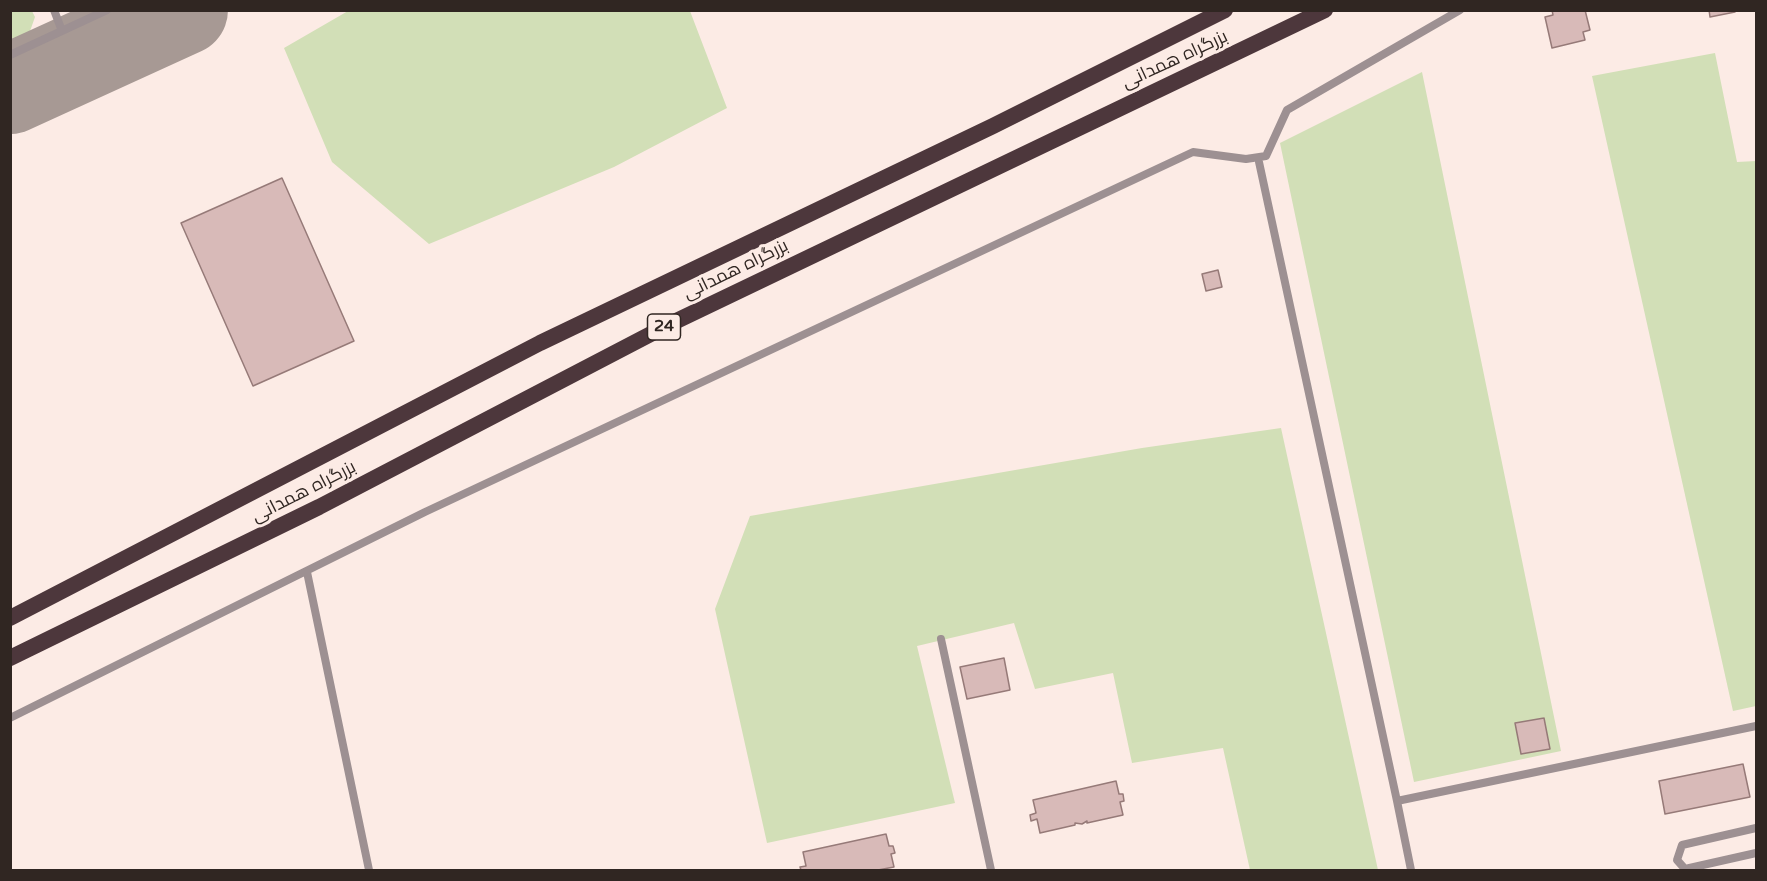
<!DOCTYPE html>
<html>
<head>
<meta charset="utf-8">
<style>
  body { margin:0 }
  #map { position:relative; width:1767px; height:881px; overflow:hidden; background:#fcebe5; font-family:"Varela Round",sans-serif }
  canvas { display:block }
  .frame { position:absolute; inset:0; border:12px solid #302622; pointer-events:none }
</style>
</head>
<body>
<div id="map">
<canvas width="1767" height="881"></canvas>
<div class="frame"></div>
</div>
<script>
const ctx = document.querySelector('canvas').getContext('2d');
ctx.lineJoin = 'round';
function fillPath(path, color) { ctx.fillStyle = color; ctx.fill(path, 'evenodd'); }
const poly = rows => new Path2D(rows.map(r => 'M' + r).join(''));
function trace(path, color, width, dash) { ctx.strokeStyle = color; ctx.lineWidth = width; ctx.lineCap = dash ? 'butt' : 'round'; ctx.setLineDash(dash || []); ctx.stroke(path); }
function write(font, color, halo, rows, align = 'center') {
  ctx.font = font + ' "Varela Round",Cairo,sans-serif'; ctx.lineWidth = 6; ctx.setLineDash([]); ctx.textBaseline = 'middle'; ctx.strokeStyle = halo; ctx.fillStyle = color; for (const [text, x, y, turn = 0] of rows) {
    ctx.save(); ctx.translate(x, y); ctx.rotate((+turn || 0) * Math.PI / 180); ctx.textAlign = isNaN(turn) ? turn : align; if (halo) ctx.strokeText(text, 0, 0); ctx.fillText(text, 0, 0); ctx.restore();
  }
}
fillPath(poly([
  [10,11,32,11,35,17,29,34,11,43],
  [348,11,690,11,727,108,614,167,429,244,332,162,284,48],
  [1715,53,1737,162,1756,161,1756,706,1733,711,1592,76],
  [1422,72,1561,751,1414,782,1280,143],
  [1281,428,1378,870,1250,870,1223,748,1132,763,1113,673,1035,689,1014,623,917,646,955,803,767,843,715,609,750,516,1142,448]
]), '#d2dfb7');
trace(poly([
  [10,89,183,10]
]), '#a79994', 90);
const building = poly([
  [1552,10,1585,10,1590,30,1583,32,1585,40,1552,48,1545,17,1553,15,1552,10],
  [1709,10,1735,10,1735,12,1710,17,1709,10],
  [282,178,354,341,253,386,181,223,282,178],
  [1218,270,1222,287,1206,291,1202,274,1218,270],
  [1004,658,1010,690,967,699,960,667,1004,658],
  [1544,718,1550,749,1521,754,1515,723,1544,718],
  [1743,764,1750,797,1665,814,1659,781,1743,764],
  [1116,781,1119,794,1123,794,1124,801,1120,802,1123,815,1087,823,1087,821,1082,824,1075,823,1075,825,1040,833,1037,819,1031,821,1030,815,1036,813,1033,800,1116,781],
  [886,834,889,846,893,846,895,853,891,854,894,867,878,870,801,870,800,867,806,866,803,852,886,834]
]);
fillPath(building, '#d8bab8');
trace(building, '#967a78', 1.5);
trace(poly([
  [54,10,62,31],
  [10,55,107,10],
  [1259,162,1397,801,1756,726],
  [307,572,369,870],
  [941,639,991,870],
  [10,718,425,512,1193,152,1246,159,1266,156,1287,110,1460,10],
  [1397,801,1411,870],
  [1756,828,1682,845,1677,860,1685,869,1756,853]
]), '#9d9092', 8);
trace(poly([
  [10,618,540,343,993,126,1225,10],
  [10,658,319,507,670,324,1325,10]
]), '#4d373c', 16);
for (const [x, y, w] of [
  [664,327,33]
]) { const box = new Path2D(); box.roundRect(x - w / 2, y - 13, w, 26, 4.5); ctx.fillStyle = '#fcebe5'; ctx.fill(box); trace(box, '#302622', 1.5); }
write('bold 16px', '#302622', null, [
  ["24",664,327]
]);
write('18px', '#302622', '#fcebe5', [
  ["بزرگراه همدانی",1175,60,-25],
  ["بزرگراه همدانی",736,270,-26],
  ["بزرگراه همدانی",304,492,-27]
]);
</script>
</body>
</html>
